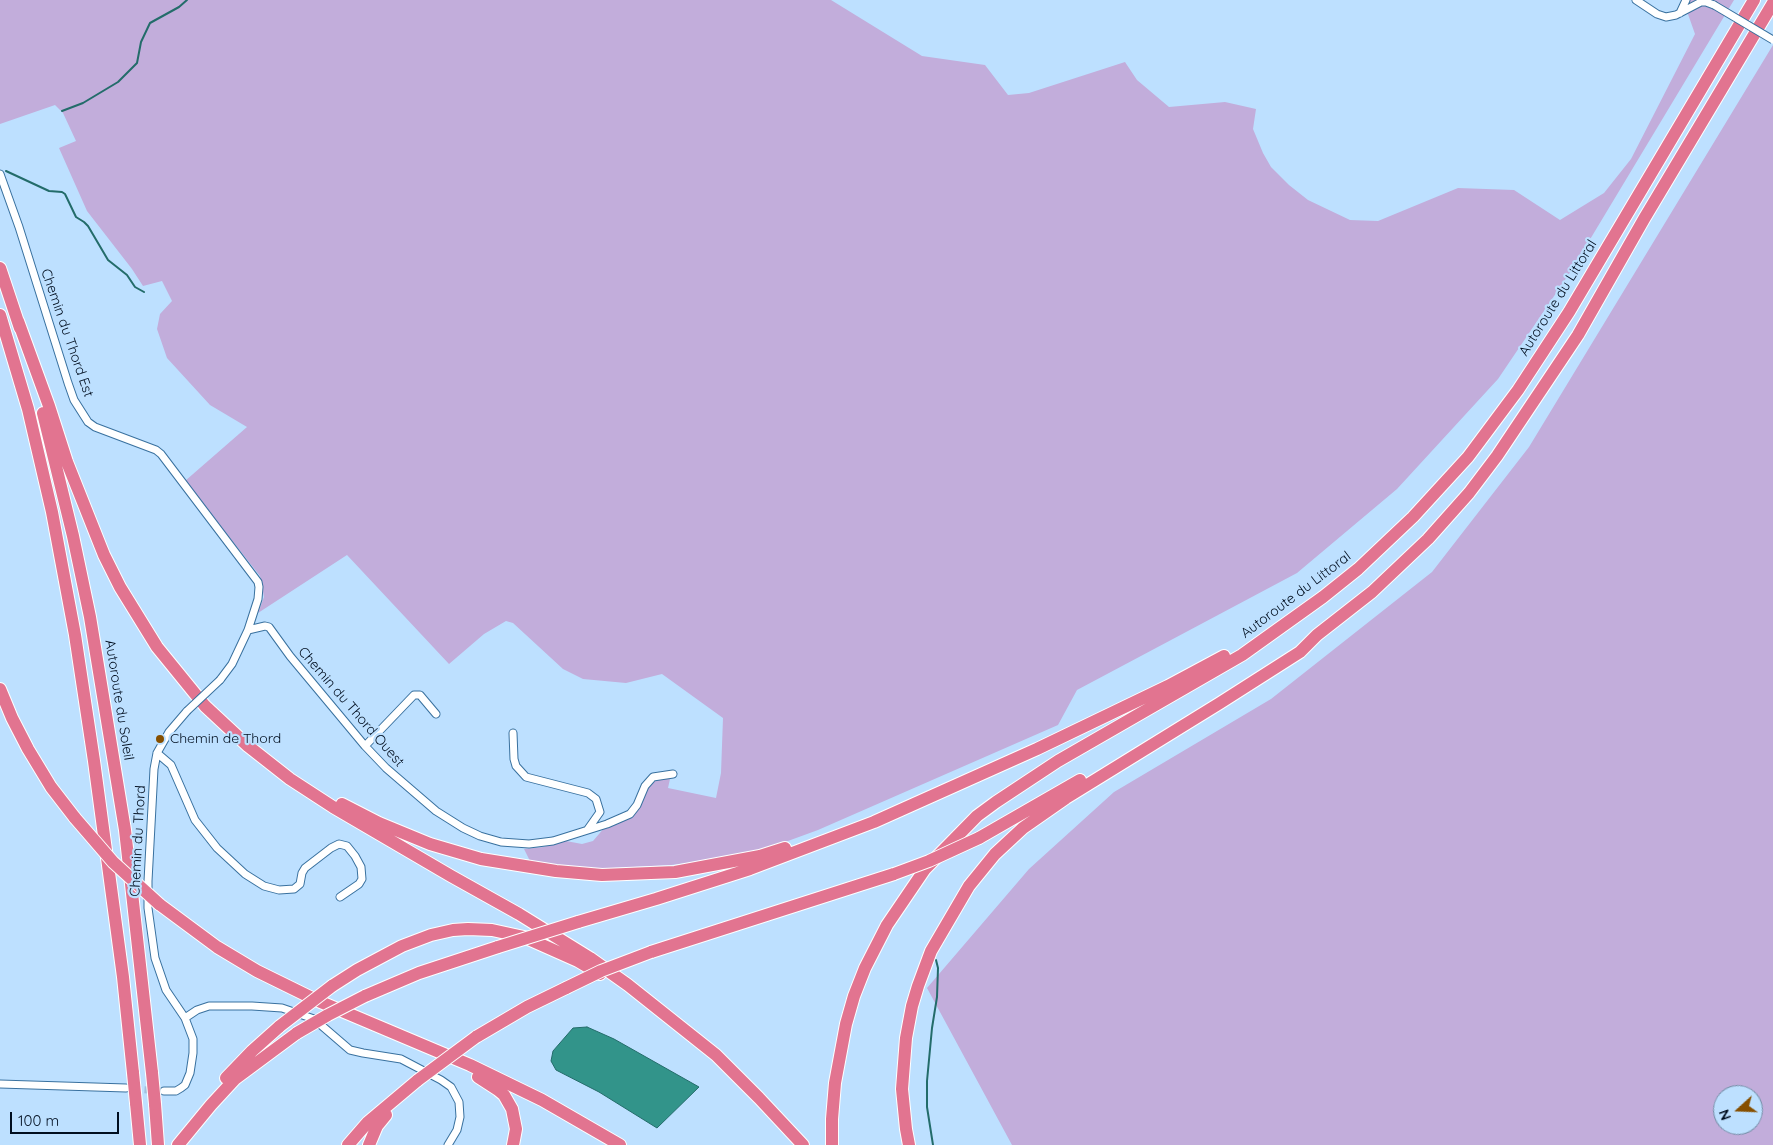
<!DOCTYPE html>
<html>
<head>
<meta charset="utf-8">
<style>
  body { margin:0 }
  #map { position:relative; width:1773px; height:1145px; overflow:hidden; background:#bde0ff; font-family:Quicksand,sans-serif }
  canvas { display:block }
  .north { position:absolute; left:1713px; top:1085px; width:50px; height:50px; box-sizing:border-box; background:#bde0ff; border:1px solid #718ca5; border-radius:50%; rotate:250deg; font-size:14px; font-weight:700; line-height:20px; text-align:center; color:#000e1f }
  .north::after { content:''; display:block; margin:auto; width:18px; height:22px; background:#864f00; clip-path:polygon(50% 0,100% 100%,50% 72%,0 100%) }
  .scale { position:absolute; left:10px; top:1112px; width:109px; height:22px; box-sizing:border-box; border:2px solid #000e1f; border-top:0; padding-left:6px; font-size:15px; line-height:18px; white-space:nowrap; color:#000e1f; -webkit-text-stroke:4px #bde0ff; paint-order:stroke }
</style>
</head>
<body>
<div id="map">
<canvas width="1773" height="1145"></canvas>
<div class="north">N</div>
<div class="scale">100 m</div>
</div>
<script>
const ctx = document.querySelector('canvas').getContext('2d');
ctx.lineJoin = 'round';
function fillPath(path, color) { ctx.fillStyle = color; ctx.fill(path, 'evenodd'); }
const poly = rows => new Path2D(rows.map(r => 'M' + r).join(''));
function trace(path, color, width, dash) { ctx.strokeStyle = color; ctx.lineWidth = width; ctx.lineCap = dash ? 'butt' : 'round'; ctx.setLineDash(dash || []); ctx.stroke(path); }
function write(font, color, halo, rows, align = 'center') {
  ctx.font = font + ' Quicksand,sans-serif'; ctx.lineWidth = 4.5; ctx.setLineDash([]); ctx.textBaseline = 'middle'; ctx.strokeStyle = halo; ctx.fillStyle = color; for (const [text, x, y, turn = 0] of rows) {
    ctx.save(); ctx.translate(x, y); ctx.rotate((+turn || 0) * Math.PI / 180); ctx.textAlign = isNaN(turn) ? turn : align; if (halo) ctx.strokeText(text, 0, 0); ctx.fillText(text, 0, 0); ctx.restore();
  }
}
fillPath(poly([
  [0,0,831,0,922,56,985,65,1008,95,1029,93,1125,62,1137,80,1169,107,1225,102,1256,109,1253,129,1263,153,1271,167,1289,185,1308,200,1350,220,1378,221,1458,188,1514,190,1560,220,1604,193,1631,159,1695,34,1683,0,1734,0,1571,271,1498,379,1397,489,1297,573,1077,690,1058,725,818,830,766,849,711,860,671,865,595,869,532,865,524,849,543,847,566,841,582,844,593,841,605,827,625,819,652,781,660,778,670,779,668,788,716,798,721,773,723,718,662,674,626,683,583,679,563,669,513,623,506,621,484,634,449,664,347,555,258,613,264,597,260,576,185,481,247,427,210,405,167,358,157,329,160,314,172,301,162,281,143,286,132,269,87,211,59,148,76,141,63,113,55,105,0,124],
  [1773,45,1773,1145,1012,1145,927,988,1029,869,1114,792,1271,699,1432,572,1529,447],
  [1723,1095,1753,1095,1753,1125,1723,1125]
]), '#c2addb');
const water = poly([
  [587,1027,614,1039,699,1087,657,1128,599,1092,556,1070,551,1061,553,1051,573,1028,587,1027]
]);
fillPath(water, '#32948a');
trace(water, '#236c6a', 1);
trace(poly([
  [62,111,83,103,118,82,137,63,141,42,150,23,179,7,187,0],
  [6,171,49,191,62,192,65,194,76,217,84,222,88,226,108,260,127,275,135,287,144,292],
  [933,1145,927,1107,927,1081,932,1028,937,997,938,968,936,960]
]), '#236c6a', 2);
trace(poly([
  [134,1089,164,1091]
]), '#a1c0dd', 7, [7, 3.5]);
const street = poly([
  [1636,0,1657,14,1666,17,1676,15,1701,2,1706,2,1714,5],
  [1680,13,1686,0],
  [0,174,19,227,68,383,74,400,88,422,95,427,156,450,161,454,258,582,259,587,258,599,248,630,232,664,220,680],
  [248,630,265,626,269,627,290,656,365,746,386,768,436,811,463,828,480,836,501,842,529,844,553,841,607,824,630,814,637,805,645,786,653,777,673,774],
  [513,733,514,759,516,766,526,777,588,793,596,799,600,812,588,829],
  [365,746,414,695,420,695,436,714],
  [157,753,171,765,195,820,217,848,245,874,264,886,279,890,294,889,300,884,302,873,305,868,331,848,339,844,347,846,355,856,361,867,362,879,359,884,340,897],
  [185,1018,166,990,155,958,148,908,148,881,154,769,157,753,169,732,187,711],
  [0,1084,126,1088],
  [164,1091,176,1091,181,1088,185,1085,190,1073,193,1053,193,1039,185,1018,197,1010,209,1006,252,1006,282,1008,314,1019,350,1050,363,1053,401,1059,441,1080,451,1087,459,1102,460,1117,457,1130,448,1145]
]);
const highway = poly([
  [0,268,20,328],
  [0,315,28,409,52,512,75,635,94,761,123,977,133,1073],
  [18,321,49,406,67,462,104,555,120,587,157,647,205,706,248,746,290,779,333,807,451,876,519,914,590,958,628,985,716,1055,759,1098,803,1145],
  [43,413,73,536,90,617,125,830,152,1073],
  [0,689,12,718,28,749,51,787,75,818],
  [342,804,379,823,430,844,481,859,556,871,602,875,675,872,760,856,785,848],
  [979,838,1080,780],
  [159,904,217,947,257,971,316,1000,470,1065,542,1100,620,1145],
  [578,922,656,899,750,869,874,822,1037,749,1168,686,1224,656],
  [651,952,894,874],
  [332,986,357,970,402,946,431,935,453,930,468,929,492,930,524,937,578,961,600,974],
  [365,996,419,973,498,947],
  [476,1037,527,1007,566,988],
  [478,1077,498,1090,504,1095,512,1109,516,1129,513,1145],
  [226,1078,252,1051,280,1026],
  [136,1103,140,1145],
  [155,1104,158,1145],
  [178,1145,211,1105,235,1079,297,1033],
  [348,1145,368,1122,418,1080],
  [369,1145,377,1126,386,1115],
  [832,1145,832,1119,835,1083,846,1024,854,996,865,968,887,925,925,869,977,816,996,802,1058,761,1242,655,1323,597,1358,569,1413,517,1468,457,1518,390,1569,312,1754,0],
  [909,1145,906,1129,902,1089,906,1038,912,1006,918,986,931,951,969,886,995,854,1023,828,1066,798,1220,703,1300,652,1317,635,1372,592,1428,539,1469,493,1497,456,1578,335,1644,219,1773,3]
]);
trace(street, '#39719f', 9);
trace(highway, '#fff', 14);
trace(street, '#fff', 7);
trace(highway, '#e27490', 12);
const streetBridge = poly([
  [1714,5,1773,40],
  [187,711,220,680]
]);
const highwayBridge = poly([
  [75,818,113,862,159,904],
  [894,874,929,861,979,838],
  [498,947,578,922],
  [566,988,601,971,651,952],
  [280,1026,332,986],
  [297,1033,328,1015,365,996],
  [133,1073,136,1103],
  [152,1073,155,1104],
  [418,1080,476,1037]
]);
trace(streetBridge, '#39719f', 9, []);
trace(highwayBridge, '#fff', 14, []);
trace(streetBridge, '#fff', 7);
trace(highwayBridge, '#e27490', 12);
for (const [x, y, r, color] of [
  [160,739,5,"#864f00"]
]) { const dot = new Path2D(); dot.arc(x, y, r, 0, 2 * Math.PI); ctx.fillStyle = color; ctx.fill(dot); trace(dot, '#bde0ff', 2); }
write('14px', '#000e1f', '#bde0ff', [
  ["Autoroute du Littoral",1558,298,-58],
  ["Chemin du Thord Est",67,333,71],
  ["Autoroute du Littoral",1296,595,-37],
  ["Autoroute du Soleil",119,700,81],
  ["Chemin du Thord Ouest",351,707,49],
  ["Chemin du Thord",138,841,-87]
]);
write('14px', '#000e1f', '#bde0ff', [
  ["Chemin de Thord",170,739]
], 'left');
</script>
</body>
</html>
